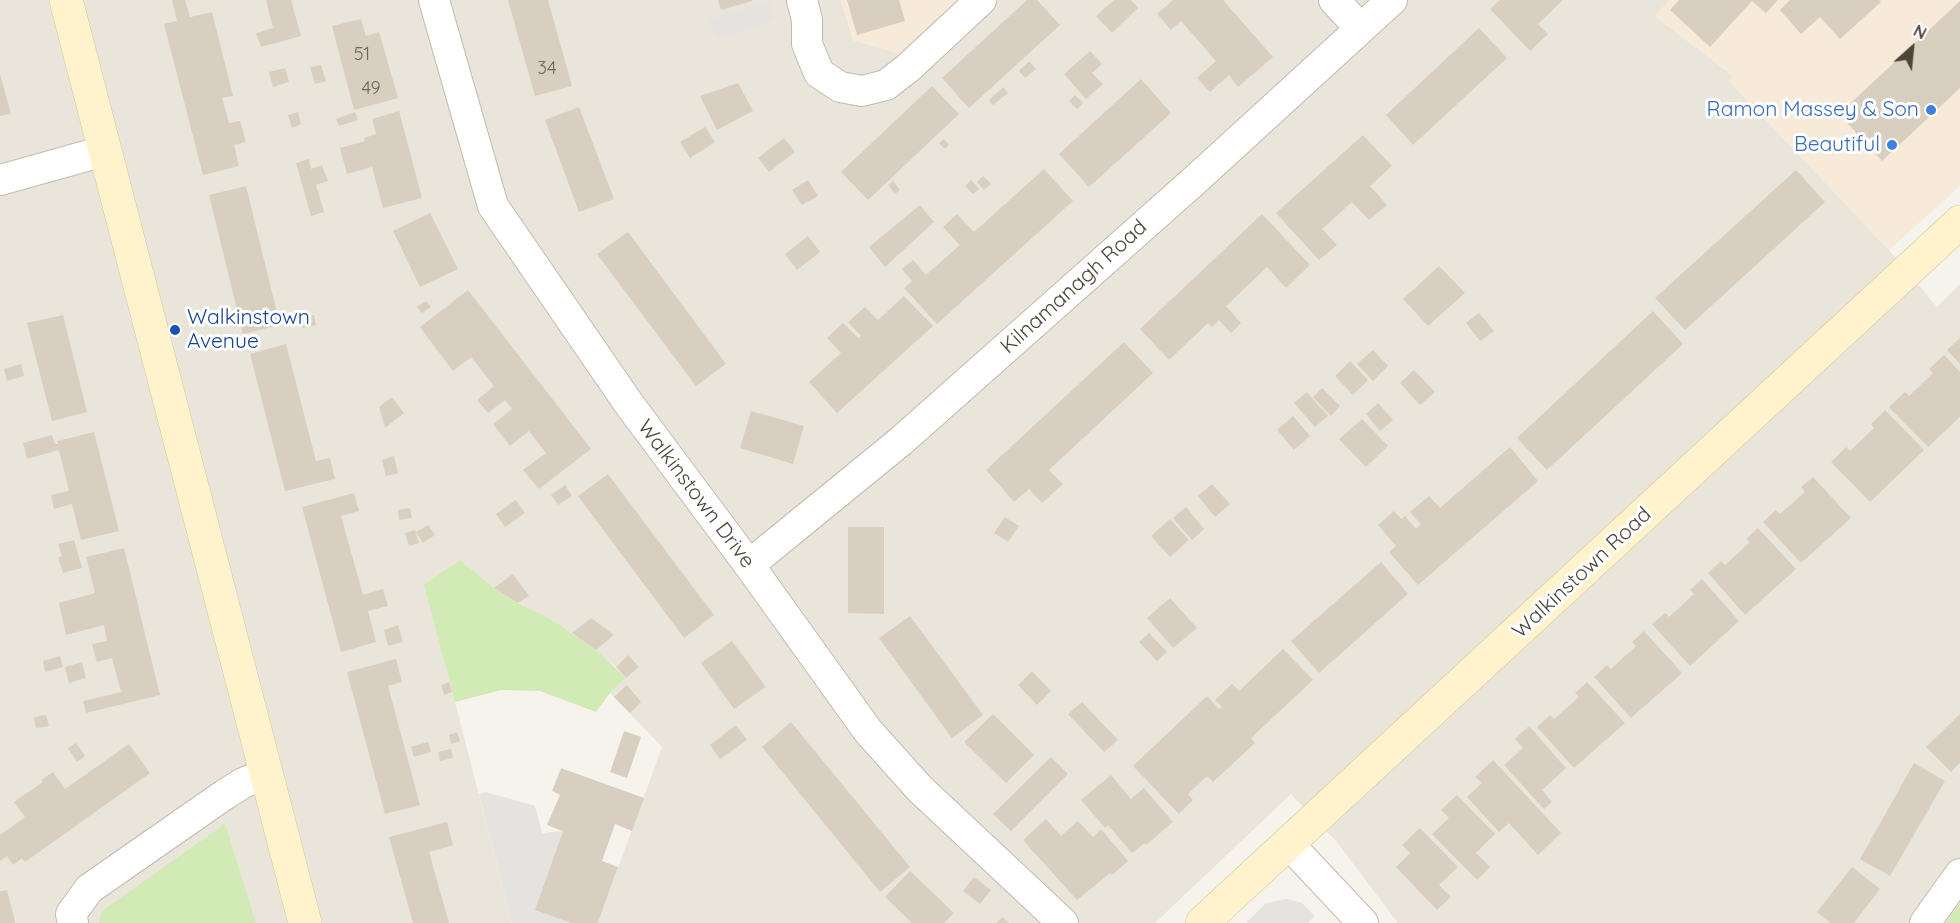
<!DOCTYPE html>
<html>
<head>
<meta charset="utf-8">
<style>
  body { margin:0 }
  #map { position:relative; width:1960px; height:923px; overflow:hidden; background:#f6f3ec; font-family:Quicksand,sans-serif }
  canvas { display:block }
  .north { position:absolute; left:1882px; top:18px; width:60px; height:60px; -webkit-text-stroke:4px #fff; paint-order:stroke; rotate:27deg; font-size:16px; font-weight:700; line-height:24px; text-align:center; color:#4b4439 }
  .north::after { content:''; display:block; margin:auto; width:21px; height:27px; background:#4b4439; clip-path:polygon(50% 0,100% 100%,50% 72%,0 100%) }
</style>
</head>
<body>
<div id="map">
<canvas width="1960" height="923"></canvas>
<div class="north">N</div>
</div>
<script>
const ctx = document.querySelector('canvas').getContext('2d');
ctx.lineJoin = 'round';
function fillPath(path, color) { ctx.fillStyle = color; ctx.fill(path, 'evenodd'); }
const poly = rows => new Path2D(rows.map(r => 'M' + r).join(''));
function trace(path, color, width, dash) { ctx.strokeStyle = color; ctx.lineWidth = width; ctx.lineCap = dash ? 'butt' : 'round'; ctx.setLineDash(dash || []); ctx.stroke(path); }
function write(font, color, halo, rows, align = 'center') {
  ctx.font = font + ' Quicksand,sans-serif'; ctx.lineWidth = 6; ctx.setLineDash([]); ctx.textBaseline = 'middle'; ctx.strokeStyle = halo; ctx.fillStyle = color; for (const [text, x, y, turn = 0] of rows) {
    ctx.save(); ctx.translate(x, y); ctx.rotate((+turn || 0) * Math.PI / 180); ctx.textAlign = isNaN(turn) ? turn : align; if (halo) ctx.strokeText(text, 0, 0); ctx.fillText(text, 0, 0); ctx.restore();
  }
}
fillPath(poly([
  [0,0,841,0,853,40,898,53,957,0,1670,0,1655,16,1732,75,1730,82,1889,250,1937,307,1960,284,1960,923,1398,923,1336,841,1291,794,1155,923,598,923,662,747,610,693,626,678,616,667,572,633,494,588,460,560,425,586,512,923,0,923]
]), '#eae5da');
fillPath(poly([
  [841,0,957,0,898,53,853,40],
  [1670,0,1960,0,1960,186,1889,250,1730,82,1732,74,1654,16]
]), '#f7ead8');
fillPath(poly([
  [460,560,494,588,518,603,552,620,596,650,626,678,610,693,596,712,540,691,501,690,455,702,424,585],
  [225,824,256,923,99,923,102,911],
  [1960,902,1960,923,1946,923]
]), '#d2eab5');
fillPath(poly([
  [768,1,774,21,717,38,708,20],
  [486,792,535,806,542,833,563,831,536,910,571,923,512,923,479,794],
  [1287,899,1302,903,1315,916,1308,923,1246,923,1266,903]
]), '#e5e3e0');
fillPath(poly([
  [172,0,185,0,190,17,212,12,233,96,222,98,229,123,240,121,246,142,234,145,239,166,203,175,164,24,177,21],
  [266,0,291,0,301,36,261,47,256,33,273,28],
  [508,0,548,0,572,86,535,96],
  [718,0,752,0,752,1,721,10],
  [847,0,899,0,905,21,857,35],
  [1027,0,1037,0,1060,25,969,108,942,78],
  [1114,0,1131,0,1138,8,1112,33,1096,16],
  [1173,0,1223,0,1273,57,1238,87,1229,75,1210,92,1197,78,1216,61,1181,21,1171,30,1157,14],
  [1500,0,1563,0,1538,24,1548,34,1530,51,1490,9],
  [1679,0,1778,0,1766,13,1752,1,1710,47,1670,10],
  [1790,0,1879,0,1881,2,1840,39,1820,17,1801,34,1780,10],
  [1960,1,1960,88,1882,161,1839,114],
  [361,19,366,36,379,32,398,98,354,110,332,26],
  [1479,28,1507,58,1413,145,1386,115],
  [1090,51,1102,64,1092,73,1103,84,1086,99,1064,74],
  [1029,61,1036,69,1025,78,1019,71],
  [321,65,326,81,315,84,310,67],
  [285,68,289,82,273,87,269,72],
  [0,74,11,114,0,116],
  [1141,79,1171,113,1089,187,1059,154],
  [738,83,753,111,717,130,700,96],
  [932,86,959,114,868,200,841,172],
  [1003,87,1008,93,993,105,989,100],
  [1075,95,1083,103,1077,109,1069,101],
  [579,107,614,199,579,212,545,120],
  [399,111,422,198,383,208,372,167,347,174,340,148,365,141,364,138,376,134,372,119],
  [298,112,301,124,292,128,288,115],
  [355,112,358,120,339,126,336,119],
  [705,127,715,142,690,158,680,142],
  [1363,135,1392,166,1370,186,1387,205,1369,220,1352,202,1322,229,1337,245,1319,260,1276,213],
  [784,138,795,152,769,172,758,158],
  [944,139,949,145,945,149,939,143],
  [309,159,311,169,322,165,328,181,316,185,324,212,311,216,296,163],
  [1044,169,1073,201,937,324,904,288,912,281,902,269,913,260,926,275,960,245,943,227,957,214,974,232],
  [1796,170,1825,202,1685,330,1655,298],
  [983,176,991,184,984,190,977,182],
  [808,180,818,196,802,205,792,190],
  [971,180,979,189,973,194,965,186],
  [893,181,900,190,895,194,888,185],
  [246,186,280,325,243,334,209,195],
  [920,205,934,222,885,267,869,247],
  [430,213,458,269,420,287,393,231],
  [1262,214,1310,265,1286,288,1267,267,1226,306,1241,323,1231,333,1219,320,1212,327,1208,323,1169,360,1140,329],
  [628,232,726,364,696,386,597,254],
  [808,236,820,252,797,270,785,254],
  [1439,266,1465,293,1428,326,1403,299],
  [468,290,591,449,539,489,523,470,546,453,529,431,510,446,493,424,512,409,505,400,488,413,477,400,494,386,471,357,453,371,420,327],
  [904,296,933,326,837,413,809,382,841,353,827,338,843,323,858,338,861,336,848,322,865,307,878,320],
  [426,301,431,307,422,313,417,307],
  [1653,311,1683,344,1547,470,1517,438],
  [1479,313,1494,331,1480,341,1466,323],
  [63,315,87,412,52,421,27,323],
  [314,315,316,325,302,328,299,318],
  [1960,338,1960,364,1947,350],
  [1124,342,1153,373,1049,470,1063,484,1042,503,1029,489,1014,502,986,470],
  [286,344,316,461,330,458,335,479,285,491,250,354],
  [1373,350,1388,366,1373,381,1357,364],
  [1944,355,1960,372,1960,417,1928,447,1889,407,1905,392,1909,396,1933,373,1929,369],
  [1350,361,1368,380,1353,395,1335,376],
  [21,364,24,376,7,381,4,369],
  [1414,370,1435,392,1420,405,1400,383],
  [1322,388,1340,406,1331,416,1313,397],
  [1307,392,1328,416,1315,427,1294,403],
  [392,397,404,413,385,428,379,407],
  [1378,403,1393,420,1380,431,1366,414],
  [1885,410,1924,450,1870,502,1831,462,1846,447,1850,451,1874,428,1871,424],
  [751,411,804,426,793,464,740,448],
  [1293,416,1310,436,1294,450,1277,430],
  [1362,419,1388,446,1366,467,1339,439],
  [94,432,119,531,81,540,72,504,54,509,51,495,69,491,59,450,27,459,23,443,52,435,55,444,58,444,57,441],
  [1510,447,1538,481,1418,585,1389,552,1396,546,1378,525,1394,511,1401,519,1405,516,1416,529,1421,524,1410,512,1429,496,1440,508],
  [394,456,398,473,386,476,382,460],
  [608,474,714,615,684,638,578,496],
  [1813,477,1851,518,1801,563,1763,522,1776,510,1780,514,1805,492,1801,487],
  [1212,484,1230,504,1215,517,1198,496],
  [565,485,572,496,558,505,551,495],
  [354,493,359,511,341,516,363,595,383,589,388,606,368,611,376,642,341,652,302,507],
  [516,500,525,513,505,527,496,514],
  [1186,507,1204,529,1192,540,1173,518],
  [410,508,412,518,399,520,398,510],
  [1005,517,1019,526,1008,542,994,533],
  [1170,519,1189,540,1170,557,1151,536],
  [428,525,435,535,423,543,416,532],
  [848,527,884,527,884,614,848,613],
  [1758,528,1796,569,1745,615,1708,573,1721,561,1725,565,1737,554,1750,542,1746,539],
  [415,530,419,543,409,546,405,533],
  [74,540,82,568,63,573,58,558,62,556,58,544],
  [124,548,160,695,86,713,83,701,121,692,112,658,97,662,92,644,107,641,104,625,66,635,59,603,95,593,86,557],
  [1381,562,1408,594,1319,673,1291,641],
  [513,574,529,596,518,603,494,588],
  [1702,579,1739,621,1690,666,1652,624,1665,613,1669,617,1681,606,1694,594,1690,590],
  [1170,598,1197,628,1173,648,1147,618],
  [910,616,983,715,952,738,879,638],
  [591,618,614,635,596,650,572,633],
  [398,625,403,642,388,646,384,630],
  [1644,631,1682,673,1631,718,1594,677,1607,665,1611,669,1636,646,1632,642],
  [1149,633,1167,652,1157,661,1139,642],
  [732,641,766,687,734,709,701,663],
  [1283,649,1313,680,1251,738,1255,743,1213,782,1207,776,1188,794,1193,800,1179,814,1133,766,1207,696,1219,709,1222,707,1215,700,1232,684,1239,691],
  [628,655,639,667,626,678,616,667],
  [60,656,63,667,45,672,43,661],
  [396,659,402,682,388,686,420,805,385,814,347,672],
  [82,662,86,678,69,683,65,667],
  [1032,671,1051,691,1037,705,1018,685],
  [449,682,452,692,444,695,441,685],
  [1587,682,1625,723,1574,768,1537,727,1550,715,1554,719,1579,697,1575,693],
  [627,685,641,702,630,713,614,697],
  [1082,702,1118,740,1104,752,1068,714],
  [993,714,1034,755,1006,783,964,742],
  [1960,714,1960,762,1951,772,1926,747],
  [46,715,49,726,36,728,34,717],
  [791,722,910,867,880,892,762,747],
  [736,725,747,740,720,759,710,745],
  [1529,726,1566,768,1542,790,1552,802,1544,809,1504,765,1523,748,1515,739],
  [624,731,641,737,627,778,610,772],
  [457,732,460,741,451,744,449,735],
  [428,742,431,752,414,757,411,747],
  [76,743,85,756,77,762,68,748],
  [129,744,150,773,25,862,22,858,13,865,7,856,0,861,0,835,25,817,14,802,43,782,41,780,53,772,65,789],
  [451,749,453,758,440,761,438,752],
  [1051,757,1068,774,1011,831,993,814],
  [1493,760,1561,833,1538,855,1509,823,1499,832,1467,797,1482,783,1475,777],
  [1914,763,1945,781,1890,876,1860,859],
  [561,768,644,798,632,831,615,824,602,861,618,867,598,923,571,923,535,910,563,831,547,825,560,795,552,791],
  [1111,775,1131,799,1144,788,1173,822,1146,845,1145,843,1132,853,1108,825,1105,828,1081,800],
  [1457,795,1495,834,1476,853,1490,867,1477,880,1432,834,1449,818,1441,810],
  [1046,819,1061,836,1078,821,1093,837,1101,829,1128,861,1112,875,1110,873,1077,900,1023,840],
  [447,822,453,845,429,852,449,923,413,923,389,837],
  [1420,828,1458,867,1439,885,1451,897,1437,910,1396,867,1410,853,1402,845],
  [1852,867,1880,889,1854,923,1831,923,1817,912],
  [910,871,954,913,944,923,912,923,885,897],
  [974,877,991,890,980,904,963,891],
  [7,890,14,917,15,923,0,923,0,891],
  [1002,917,1009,923,996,923]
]), '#d8cfc1');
const minor = poly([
  [434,0,493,206,629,404,749,565,868,731,920,789,1063,923],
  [802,0,807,20,807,44,819,73,840,87,862,91,886,85,908,68,981,0],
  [1334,0,1360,28],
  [0,180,104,151],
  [749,565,901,441,1194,181,1392,0],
  [1288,843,1363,923],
  [73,923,71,914,89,889,224,795,243,783,267,773],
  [1925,923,1960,874]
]);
const secondary = poly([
  [66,0,305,923],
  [1202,923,1960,222]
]);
trace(minor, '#c2bbae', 32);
trace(secondary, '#d6c79b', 34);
trace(minor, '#fff', 30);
trace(secondary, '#fff3cd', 33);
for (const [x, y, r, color] of [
  [1931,110,6,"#3f7fe0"],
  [1892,145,6,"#3f7fe0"],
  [175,330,6,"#1a4fb4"]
]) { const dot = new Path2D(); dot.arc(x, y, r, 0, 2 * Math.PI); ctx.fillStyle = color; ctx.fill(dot); trace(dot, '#fff', 2); }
write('18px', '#6e675b', null, [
  ["51",362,55],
  ["34",547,69],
  ["49",371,89]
]);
write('21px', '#366cbe', '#fff', [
  ["Ramon Massey & Son",1919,110],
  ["Beautiful",1880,145]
], 'right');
write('21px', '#4b4439', '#fff', [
  ["Kilnamanagh Road",1074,287,-42],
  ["Walkinstown Drive",696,494,53],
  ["Walkinstown Road",1582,573,-43]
]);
write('21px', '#164399', '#fff', [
  ["Walkinstown",187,318],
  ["Avenue",187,342]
], 'left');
</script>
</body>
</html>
